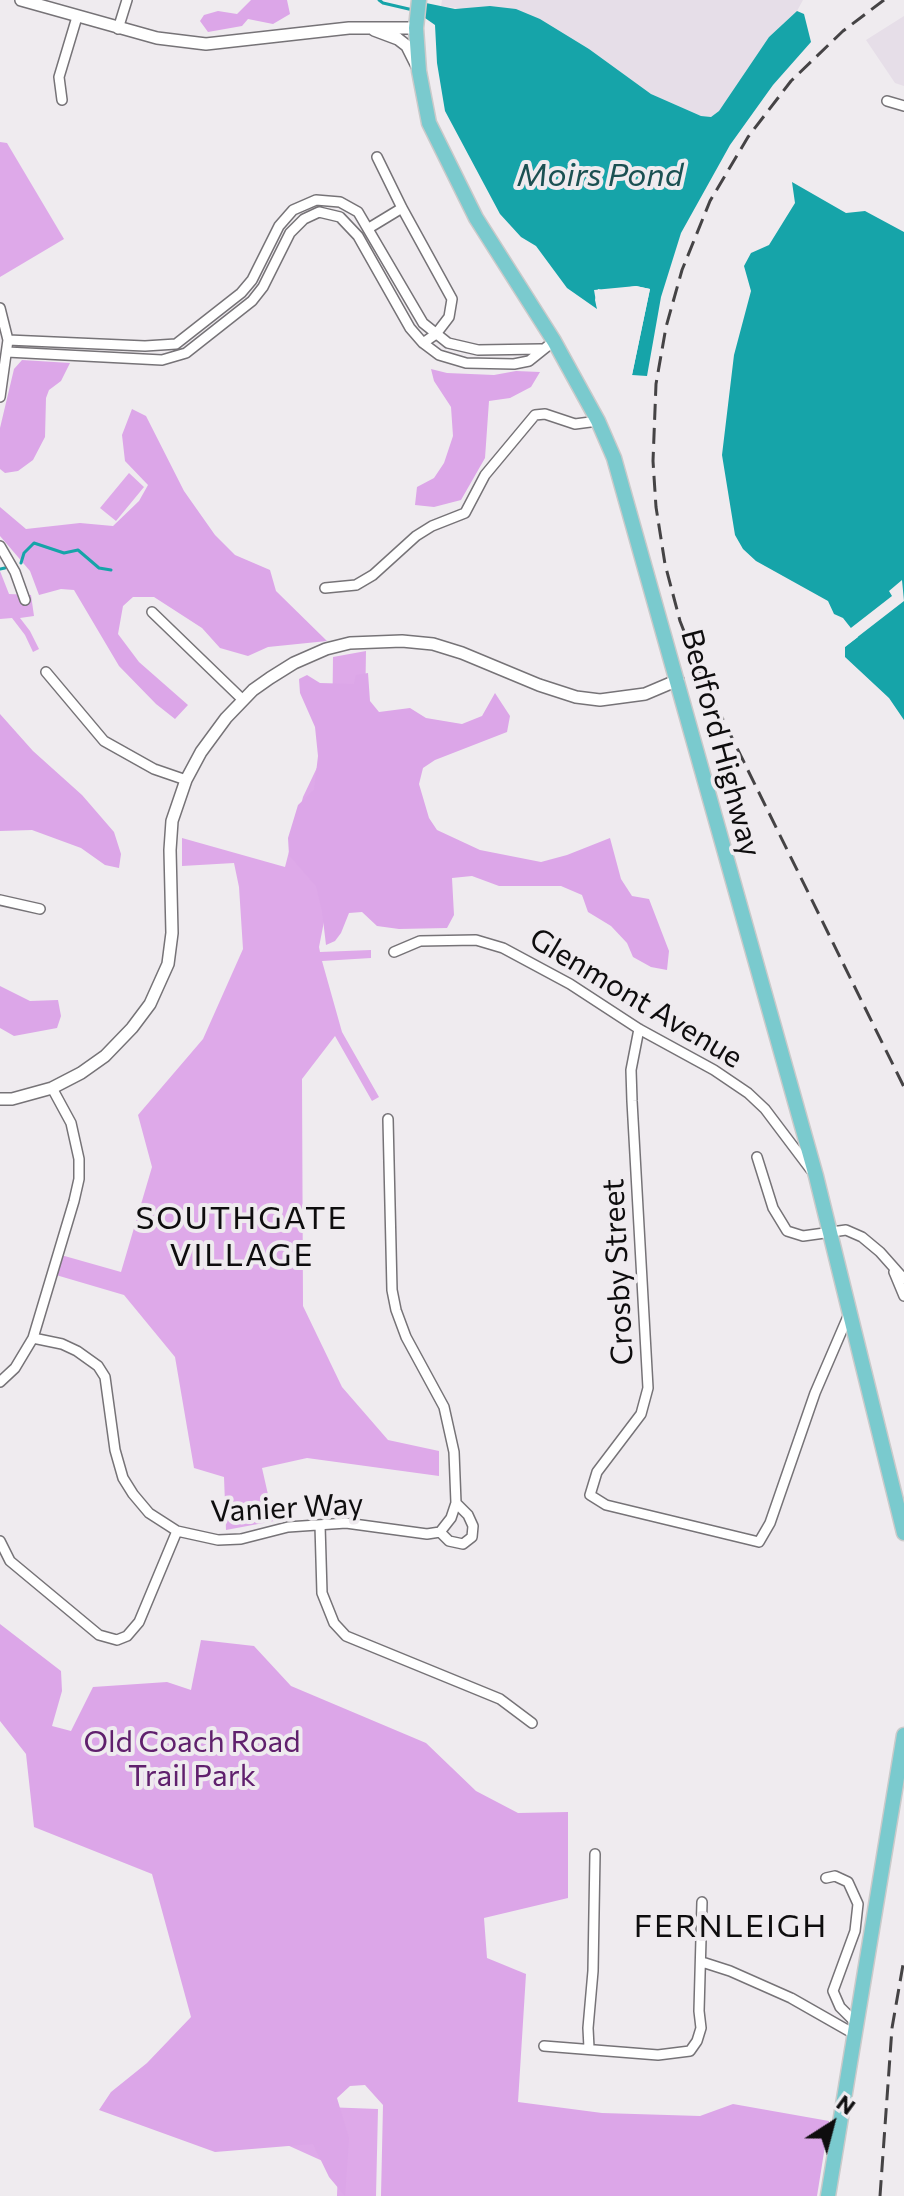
<!DOCTYPE html>
<html>
<head>
<meta charset="utf-8">
<style>
  body { margin:0 }
  #map { position:relative; width:904px; height:2196px; overflow:hidden; background:#efebef; font-family:Commissioner,sans-serif }
  canvas { display:block }
  .north { position:absolute; left:792px; top:2084px; width:80px; height:80px; -webkit-text-stroke:6px #efebef; paint-order:stroke; rotate:36deg; font-size:22px; font-weight:700; line-height:32px; text-align:center; color:#0e0d0e }
  .north::after { content:''; display:block; margin:auto; width:28px; height:36px; background:#0e0d0e; clip-path:polygon(50% 0,100% 100%,50% 72%,0 100%) }
</style>
</head>
<body>
<div id="map">
<canvas width="904" height="2196"></canvas>
<div class="north">N</div>
</div>
<script>
const ctx = document.querySelector('canvas').getContext('2d');
ctx.lineJoin = 'round';
function fillPath(path, color) { ctx.fillStyle = color; ctx.fill(path, 'evenodd'); }
const poly = rows => new Path2D(rows.map(r => 'M' + r).join(''));
function trace(path, color, width, dash) { ctx.strokeStyle = color; ctx.lineWidth = width; ctx.lineCap = dash ? 'butt' : 'round'; ctx.setLineDash(dash || []); ctx.stroke(path); }
function write(font, color, halo, rows, align = 'center') {
  ctx.font = font + ' Commissioner,sans-serif'; ctx.lineWidth = 8; ctx.setLineDash([]); ctx.textBaseline = 'middle'; ctx.strokeStyle = halo; ctx.fillStyle = color; for (const [text, x, y, turn = 0] of rows) {
    ctx.save(); ctx.translate(x, y); ctx.rotate((+turn || 0) * Math.PI / 180); ctx.textAlign = isNaN(turn) ? turn : align; if (halo) ctx.strokeText(text, 0, 0); ctx.fillText(text, 0, 0); ctx.restore();
  }
}
fillPath(poly([
  [442,0,803,0,797,11,769,37,719,111,711,117,701,116,651,94,589,49,540,19,441,6],
  [904,16,904,86,895,83,866,40]
]), '#e6dee8');
fillPath(poly([
  [0,142,7,143,64,239,0,277],
  [129,473,144,487,116,521,100,508],
  [0,571,9,594,31,595,34,616,20,618,30,631,39,649,33,652,25,635,12,618,0,619],
  [366,651,365,712,319,947,320,952,371,950,371,958,322,961,342,1032,379,1097,372,1101,335,1036,302,1079,303,1306,342,1387,388,1440,439,1451,439,1476,307,1458,262,1468,274,1521,226,1530,224,1477,194,1468,175,1357,124,1295,56,1275,61,1255,121,1272,152,1167,138,1115,203,1039,243,949,239,887,234,863,182,866,182,838,285,867,303,797,332,736,333,657],
  [192,2102,378,2109,376,2196,337,2196,338,2168]
]), '#dea9e9');
fillPath(poly([
  [251,0,287,0,290,14,273,24,248,19,242,26,208,32,200,21,204,15,218,11,237,14],
  [22,360,70,363,61,381,49,390,46,398,45,437,33,460,18,471,5,473,0,469,0,428,14,369],
  [431,369,447,373,494,375,516,371,540,372,531,387,510,398,489,401,485,458,461,500,434,507,415,505,417,487,434,478,444,463,453,436,451,407,434,381],
  [132,409,146,416,184,491,215,535,235,555,270,570,276,591,327,641,268,647,248,656,220,648,202,628,154,597,133,597,123,606,118,634,139,662,188,705,175,719,156,704,119,666,74,590,61,589,39,595,30,571,0,536,0,507,26,529,80,523,113,526,139,501,148,485,125,461,122,435],
  [368,673,370,701,379,712,410,708,426,718,462,724,482,716,495,693,510,716,507,732,435,760,423,768,419,784,429,818,437,830,480,850,541,862,567,855,610,838,621,879,632,896,649,899,669,951,667,970,651,967,633,957,627,943,611,926,588,912,582,895,561,886,499,886,472,876,452,878,454,915,447,928,399,929,377,926,362,912,349,913,341,933,335,941,326,945,322,911,316,886,289,855,288,838,298,805,314,790,318,756,315,727,300,693,299,679,307,675,320,683,354,684,356,675],
  [0,714,33,751,82,795,114,832,121,854,119,868,105,865,81,848,32,830,0,831],
  [0,986,30,1001,58,1000,61,1016,57,1028,14,1036,0,1028],
  [0,1624,61,1671,62,1691,52,1726,71,1731,93,1687,167,1682,191,1690,201,1640,254,1646,291,1686,426,1743,476,1791,518,1813,568,1812,568,1898,484,1918,487,1958,526,1974,518,2102,602,2113,700,2116,733,2104,829,2121,817,2196,381,2196,383,2105,365,2085,350,2086,337,2098,349,2138,345,2196,329,2177,313,2144,215,2152,99,2110,111,2092,147,2063,191,2017,152,1874,34,1827,26,1754,0,1721]
]), '#dca6e8');
fillPath(poly([
  [426,3,455,9,490,6,516,9,540,19,589,49,651,94,701,116,711,117,719,111,769,37,797,11,804,14,811,42,773,85,730,145,681,233,661,297,647,376,632,375,650,289,636,286,605,291,598,289,595,300,597,309,567,288,536,246,521,237,500,214,445,111,437,63,435,25,425,18],
  [792,182,846,213,865,211,904,232,904,720,889,698,845,657,845,647,858,637,843,618,834,614,828,601,756,561,743,549,735,535,722,455,734,355,751,291,744,266,751,253,769,245,795,203]
]), '#16a4a9');
fillPath(poly([
  [636,286,650,289,632,375,628,375,646,292,598,293,601,308,598,313,594,290],
  [902,580,904,601,842,649,842,644,852,637,847,631,892,596,889,591]
]), '#efebef');
trace(poly([
  [379,0,383,3,413,10],
  [21,563,24,553,34,543,64,553,78,550,99,568,111,570],
  [0,569,5,568]
]), '#16a4a9', 3);
const minor = poly([
  [118,29,127,0],
  [62,100,59,77,77,17],
  [887,101,904,106],
  [377,157,402,208,452,299,449,317,436,334,423,343],
  [369,228,402,208],
  [0,308,8,340,0,397],
  [8,340,145,346,176,344,241,293,252,280,279,226,293,210,316,200,340,202,358,212,423,323,448,343,478,350,541,349],
  [7,352,162,360,186,353,252,301,263,287,290,233,304,219,319,212,340,217,358,236,410,328,423,343,439,355,466,363,514,364,529,361,554,341],
  [0,546,15,572,25,600],
  [325,588,356,585,373,575,416,536,432,526,465,513,485,475,535,415,545,414,575,424,598,421],
  [152,612,243,700],
  [46,672,104,741,154,769,186,780],
  [0,900,40,909],
  [394,952,420,941,476,940,503,948,570,984,639,1029,714,1070,748,1093,765,1109,811,1170],
  [639,1029,631,1070,632,1101,648,1388,641,1414,597,1472,590,1495,606,1505,759,1542,770,1523,815,1393,849,1314],
  [757,1157,773,1208,787,1231,803,1236,846,1230,862,1237,880,1252,904,1279],
  [894,1272,904,1296],
  [33,1338,62,1344,77,1351,98,1366,105,1377,115,1450,123,1478,133,1494,149,1513,177,1531,218,1540,241,1539,288,1527,346,1523,427,1534,440,1532,451,1518,456,1503,454,1452,444,1407,406,1337,396,1310,392,1290,388,1119],
  [0,1382,15,1368,33,1338,74,1201,79,1179,79,1159,71,1123,52,1088],
  [320,1525,322,1593,334,1623,346,1636,500,1699,532,1723],
  [440,1532,449,1541,463,1544,472,1537,473,1526,468,1515,456,1503],
  [0,1541,10,1561,99,1635,117,1640,127,1636,139,1622,177,1531],
  [826,1878,835,1876,848,1882,858,1904,855,1931,833,1991,840,2007,858,2025],
  [702,1962,730,1971,791,1998,856,2035],
  [544,2046,658,2055,690,2051,697,2041,701,2028,699,2011,702,1902],
  [589,2048,588,2028,593,1971,595,1854]
]);
const tertiary = poly([
  [21,0,157,38,206,44,349,28,416,28],
  [374,30,398,39,407,46,417,66],
  [0,1099,12,1099,52,1088,81,1073,105,1056,132,1028,150,1004,168,964,172,933,170,850,172,821,186,780,201,752,226,718,253,690,270,678,294,663,326,649,350,643,402,641,433,644,462,653,539,685,576,697,600,700,645,694,678,680]
]);
const primary = poly([
  [419,0,416,28,419,71,429,123,476,218,554,341,598,421,614,458,816,1176,904,1533],
  [828,2196,904,1735]
]);
trace(minor, '#767377', 12);
trace(tertiary, '#767377', 14);
trace(primary, '#cacaca', 17);
trace(minor, '#fff', 9);
trace(tertiary, '#fff', 11);
trace(primary, '#7acace', 14);
trace(poly([
  [884,0,843,31,791,81,748,137,710,201,682,270,666,327,656,384,653,461,656,507,665,564,680,621,701,675,904,1087],
  [880,2196,892,2028,904,1959]
]), '#454345', 3, [16, 8]);
write('30px', '#0e0d0e', '#efebef', [
  ["Bedford Highway",721,743,75],
  ["Glenmont Avenue",636,998,31],
  ["Crosby Street",618,1272,-93],
  ["Vanier Way",287,1508,-3]
]);
write('30px', '#60206d', '#efebef', [
  ["Old Coach Road",192,1742],
  ["Trail Park",192,1776]
]);
write('italic 32px', '#1b5052', '#efebef', [
  ["Moirs Pond",600,175]
]);
ctx.letterSpacing = '2px';
write('32px', '#0e0d0e', '#efebef', [
  ["SOUTHGATE",242,1218],
  ["VILLAGE",242,1255],
  ["FERNLEIGH",731,1926]
]);
ctx.letterSpacing = '0px';
</script>
</body>
</html>
